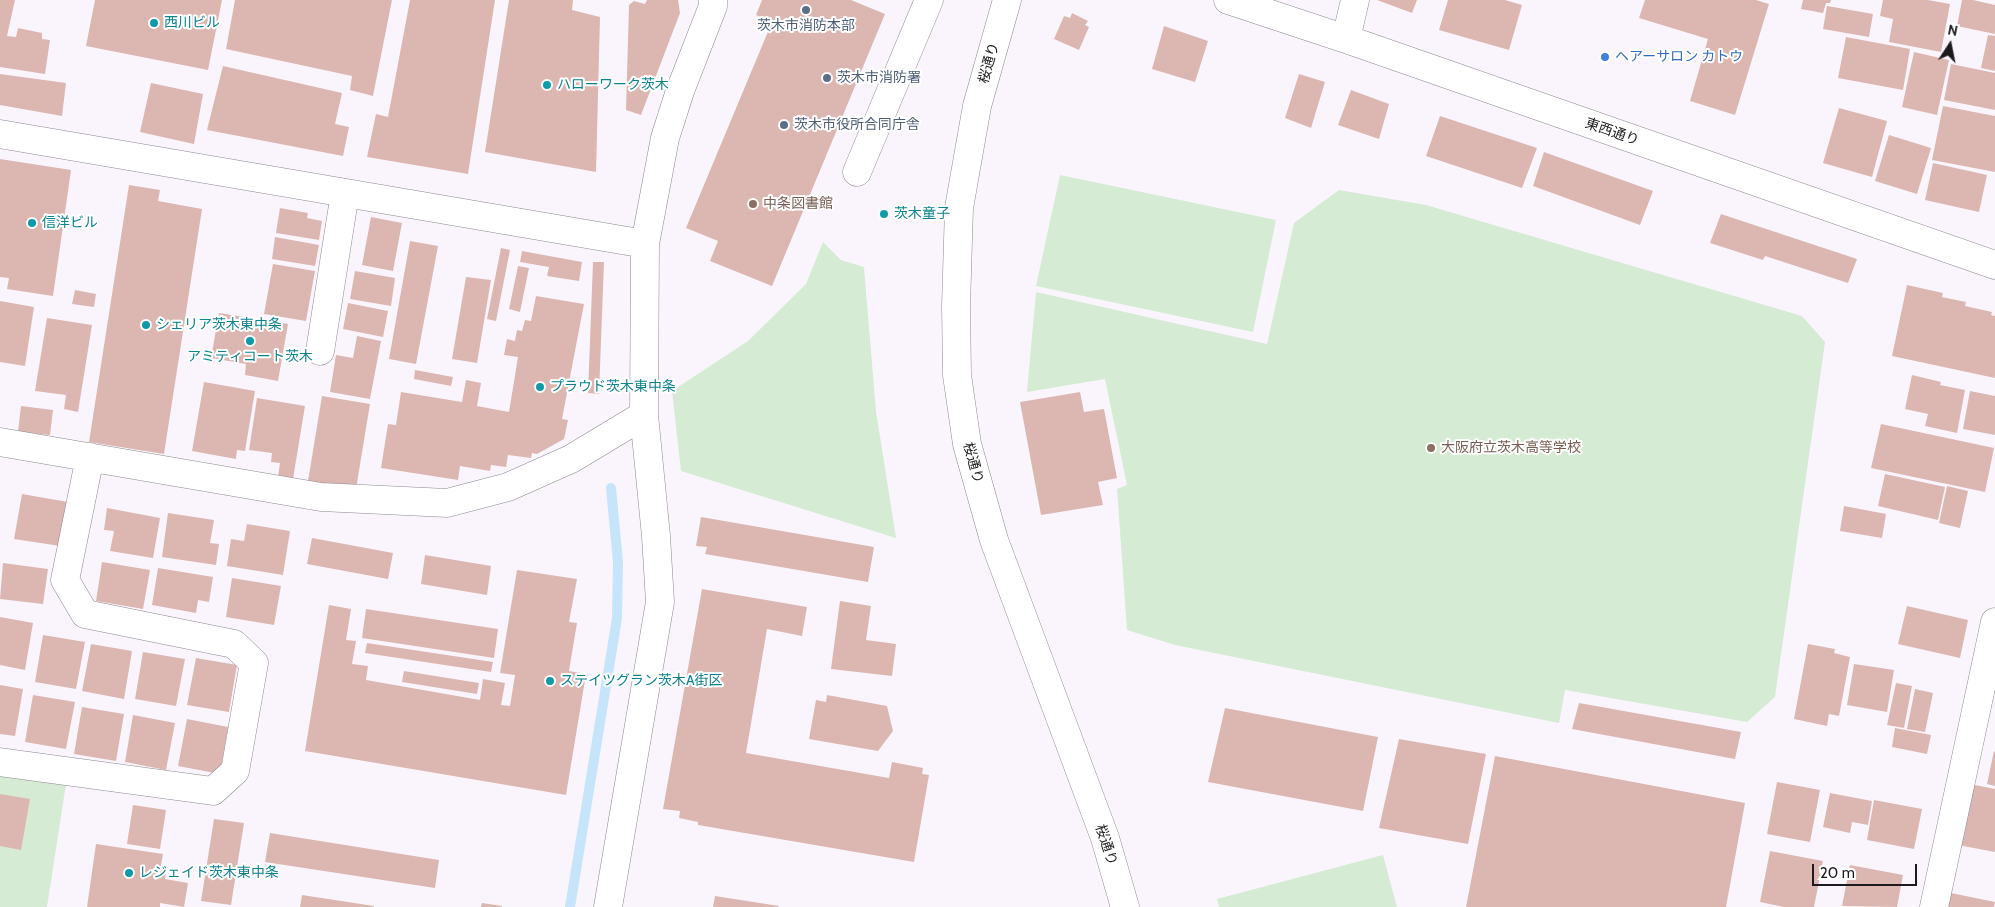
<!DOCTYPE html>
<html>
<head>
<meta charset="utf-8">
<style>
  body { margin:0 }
  #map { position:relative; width:1995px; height:907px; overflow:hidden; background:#faf5fd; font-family:Cabin,sans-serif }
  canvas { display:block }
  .north { position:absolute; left:1925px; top:20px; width:50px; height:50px; -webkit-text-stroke:4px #fff; paint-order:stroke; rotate:11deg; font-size:14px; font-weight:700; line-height:20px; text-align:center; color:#1c1a1d }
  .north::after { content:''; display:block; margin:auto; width:18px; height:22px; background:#1c1a1d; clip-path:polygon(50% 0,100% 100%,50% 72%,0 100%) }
  .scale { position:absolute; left:1812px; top:864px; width:105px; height:22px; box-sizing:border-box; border:2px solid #1c1a1d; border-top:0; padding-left:6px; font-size:15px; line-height:18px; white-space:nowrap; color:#1c1a1d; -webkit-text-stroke:4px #fff; paint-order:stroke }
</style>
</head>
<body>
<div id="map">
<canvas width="1995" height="907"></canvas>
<div class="north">N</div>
<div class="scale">20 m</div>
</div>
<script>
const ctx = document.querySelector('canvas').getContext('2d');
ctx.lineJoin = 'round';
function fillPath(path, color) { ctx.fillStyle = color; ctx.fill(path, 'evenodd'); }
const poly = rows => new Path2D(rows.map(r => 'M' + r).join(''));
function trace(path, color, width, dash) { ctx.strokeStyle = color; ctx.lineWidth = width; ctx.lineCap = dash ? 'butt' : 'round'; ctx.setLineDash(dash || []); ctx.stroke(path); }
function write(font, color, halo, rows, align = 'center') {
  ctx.font = font + ' Cabin,"Noto Sans JP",sans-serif'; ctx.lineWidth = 4; ctx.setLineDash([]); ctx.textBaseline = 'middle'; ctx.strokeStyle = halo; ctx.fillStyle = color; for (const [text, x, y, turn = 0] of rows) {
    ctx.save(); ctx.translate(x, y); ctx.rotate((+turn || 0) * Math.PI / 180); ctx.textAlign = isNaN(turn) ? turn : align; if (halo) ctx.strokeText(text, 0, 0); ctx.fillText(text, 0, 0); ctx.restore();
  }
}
fillPath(poly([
  [1060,175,1276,220,1253,332,1036,286],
  [1339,190,1426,205,1802,316,1825,342,1775,697,1747,722,1565,690,1559,723,1175,645,1127,630,1117,489,1127,485,1105,379,1027,392,1036,292,1267,344,1294,223],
  [823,242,841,260,864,267,876,411,896,538,681,471,672,391,748,341,806,284],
  [0,776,66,784,47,907,0,907],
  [1383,855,1397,907,1219,907,1217,899]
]), '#d5ebd3');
trace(poly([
  [570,907,617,618,618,562,611,488]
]), '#c6e4fa', 10);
fillPath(poly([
  [0,0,15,0,7,36,16,37,18,28,42,33,42,39,50,40,45,74,0,67],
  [95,0,222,0,208,70,86,46],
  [235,0,392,0,373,96,350,90,352,76,226,49],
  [410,0,495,0,468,174,367,157,376,114,388,117],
  [509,0,573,0,572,10,600,17,596,172,485,152],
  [647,0,678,0,680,13,641,115,626,110,629,5,634,1,645,4],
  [762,0,851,0,885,14,772,286,710,261,718,241,686,228,772,22,756,15],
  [1377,0,1417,0,1412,13],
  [1448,0,1505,0,1522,5,1509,50,1439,30],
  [1645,0,1756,0,1769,4,1735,115,1690,101,1708,39,1639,18],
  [1803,0,1831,0,1830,3,1826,3,1823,13,1801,9],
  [1883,0,1928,0,1950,4,1941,52,1889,42,1893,19,1880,16],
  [1962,0,1973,0,1995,5,1995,34,1957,26],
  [1827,6,1873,14,1869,37,1823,29],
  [1072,13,1088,21,1085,25,1089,27,1079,50,1054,39,1064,16,1070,18],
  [1164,26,1208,41,1195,82,1152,69],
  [1988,35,1995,36,1995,71,1981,68],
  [1846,37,1910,49,1903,90,1838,78],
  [1914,52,1949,60,1937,115,1902,107],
  [1951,64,1995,73,1995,110,1944,100],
  [223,66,342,93,335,124,349,127,343,156,207,130],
  [0,74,66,83,62,116,0,105],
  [1299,74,1325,82,1311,128,1285,118],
  [151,83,203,94,194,144,140,132],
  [1351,90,1389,104,1379,139,1338,125],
  [1943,106,1995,116,1995,172,1932,160],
  [1839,108,1887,121,1872,177,1823,163],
  [1440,116,1537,148,1522,188,1426,156],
  [1889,135,1931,148,1917,194,1875,181],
  [1544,152,1653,191,1640,225,1533,186],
  [0,159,71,170,53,296,7,289,9,278,0,277],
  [1933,163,1987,175,1979,212,1925,200],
  [129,185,160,190,158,201,202,209,164,454,89,442],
  [280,208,308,213,307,218,322,221,319,240,276,233],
  [1721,214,1857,259,1848,283,1765,256,1763,260,1710,243],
  [371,217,402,223,393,271,362,265],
  [275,237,319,245,315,266,272,259],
  [410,241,438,246,416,364,389,359],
  [501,248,510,250,496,321,487,319],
  [522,251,582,262,579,281,547,276,549,267,520,262],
  [593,262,604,262,599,394,588,393],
  [273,264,315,271,306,321,264,314],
  [518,266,529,268,520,312,509,309],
  [355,271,395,278,391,306,350,299],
  [466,277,491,280,477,363,452,359],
  [1907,285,1943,293,1942,297,1966,302,1965,306,1992,312,1991,315,1995,316,1995,378,1892,356],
  [75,290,96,294,94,307,72,304],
  [536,296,584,304,562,419,568,420,564,439,537,454,532,453,531,458,508,455,506,467,491,465,490,471,460,466,458,480,381,468,388,424,396,425,401,392,462,402,466,380,481,383,477,406,509,412,518,357,504,355,507,339,515,341,517,330,522,331,525,320,531,321],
  [0,301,34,307,25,366,0,362],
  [348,303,388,311,383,337,343,329],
  [219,313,288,324,278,381,245,375,246,364,211,358],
  [47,318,92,325,78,412,64,409,66,395,35,391],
  [357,336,381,341,370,399,330,392,336,355,353,358],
  [415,370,453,377,451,386,414,379],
  [1912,375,1941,382,1940,385,1965,390,1957,433,1925,426,1928,414,1905,409],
  [204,382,255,391,245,451,237,450,236,459,192,451],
  [1970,391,1995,396,1995,435,1963,429],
  [1080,392,1084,412,1104,409,1117,478,1098,482,1103,505,1041,515,1020,402],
  [322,396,370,404,356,489,308,481],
  [257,398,305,406,293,479,278,476,280,463,271,462,272,453,249,450],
  [21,406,53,410,50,435,18,432],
  [1881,424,1994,448,1985,492,1871,468],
  [1885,474,1945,487,1938,520,1878,506],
  [1947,486,1968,491,1960,528,1939,523],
  [22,494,68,502,60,546,14,539],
  [1844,506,1886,514,1882,538,1840,531],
  [107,508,160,518,153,558,110,551,114,531,104,530],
  [168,513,214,520,210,543,219,544,216,565,162,557],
  [701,517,874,547,868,582,705,554,707,547,696,546],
  [247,524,290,531,283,575,227,566,231,539,244,541],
  [312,538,393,553,388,579,307,564],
  [425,555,491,566,487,595,421,584],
  [102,562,150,570,143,609,96,601],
  [3,563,48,569,43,604,0,599],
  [158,568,213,577,209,602,198,600,196,613,152,605],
  [517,570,577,579,569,622,577,623,569,671,586,674,566,795,305,751,329,605,351,609,346,640,356,641,352,664,368,666,366,680,480,700,483,679,505,683,501,705,510,706,515,675,500,673],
  [232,578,281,586,274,625,226,617],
  [702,589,807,607,802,636,767,629,746,753,889,778,892,762,923,768,922,774,929,775,914,862,698,825,698,822,679,818,680,811,663,809],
  [840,601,871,606,866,640,896,644,892,676,831,669],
  [1907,606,1968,620,1960,658,1898,644],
  [366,609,498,629,494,658,362,638],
  [0,617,33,623,25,670,0,665],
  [43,635,85,642,76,689,35,682],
  [367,643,493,662,491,672,365,653],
  [91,644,132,651,124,699,82,691],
  [1808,644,1835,649,1834,653,1850,657,1839,716,1829,714,1827,726,1794,719],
  [143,652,185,659,176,706,135,699],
  [196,658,237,665,229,712,187,705],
  [1854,664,1894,670,1887,712,1847,705],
  [404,671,479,683,477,694,402,682],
  [1896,683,1912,686,1904,728,1887,725],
  [0,685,23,689,15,736,0,734],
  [1915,689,1933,693,1925,732,1907,729],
  [33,695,75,702,66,749,25,742],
  [827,695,887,706,893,731,878,751,809,739,816,700,826,702],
  [1579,703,1741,732,1735,759,1572,729],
  [82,707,124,714,116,761,74,754],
  [1225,708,1378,737,1363,811,1208,782],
  [133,715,175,723,166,770,125,762],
  [187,719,228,727,220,774,178,766],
  [1895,728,1931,735,1927,754,1892,747],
  [1399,739,1486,754,1468,844,1379,828],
  [1994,751,1995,752,1995,786,1987,784],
  [1495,756,1745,803,1726,907,1466,907],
  [1777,782,1820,790,1810,842,1767,834],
  [1970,784,1995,789,1995,852,1958,845],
  [1830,793,1872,801,1868,825,1852,822,1850,833,1823,827],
  [0,794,30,799,21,850,0,846],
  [1874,800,1922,809,1914,849,1867,840],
  [133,805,166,810,160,849,127,844],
  [214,819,244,823,231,905,201,901],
  [270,833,439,860,435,888,265,862],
  [96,844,163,854,161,865,167,866,165,879,188,883,184,907,160,903,160,907,87,907],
  [1770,851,1823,861,1814,907,1784,907,1760,902],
  [1850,865,1903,875,1897,907,1842,906],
  [1951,893,1995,902,1994,907,1937,907],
  [302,895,374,906,374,907,300,907],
  [715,896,779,906,778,907,713,907],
  [482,903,502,906,502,907,481,907]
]), '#dcb7b1');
const minor = poly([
  [1007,0,977,106,959,208,956,306,957,375,967,444,994,540,1105,838,1125,907],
  [1228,0,1346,39,1995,265],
  [1346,39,1355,0],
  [0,134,645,244],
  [857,172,929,0],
  [320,351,345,193],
  [0,442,321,497,447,503,508,487,571,459,644,415],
  [0,762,213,791,235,771,254,663,234,644,85,614,65,580,90,457],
  [608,907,660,602,656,536,644,415,645,244,665,138,680,91,713,6,713,0],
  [1934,907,1995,622]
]);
trace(minor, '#8c8890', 29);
trace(minor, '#fff', 28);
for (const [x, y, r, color] of [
  [806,10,5,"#5c6f8a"],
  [154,23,5,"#0f9aa8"],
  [1605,57,5,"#3f7fe0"],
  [827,78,5,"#5c6f8a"],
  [547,85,5,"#0f9aa8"],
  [784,125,5,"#5c6f8a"],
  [753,204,5,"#8d6e63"],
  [884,214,5,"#0f9aa8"],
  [32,223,5,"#0f9aa8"],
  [146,325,5,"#0f9aa8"],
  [250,341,5,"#0f9aa8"],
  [540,387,5,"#0f9aa8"],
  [1431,448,5,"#8d6e63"],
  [550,681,5,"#0f9aa8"],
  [129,873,5,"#0f9aa8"]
]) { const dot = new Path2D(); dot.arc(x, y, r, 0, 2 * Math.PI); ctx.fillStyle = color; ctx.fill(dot); trace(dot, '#fff', 2); }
write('14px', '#0d838f', '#fff', [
  ["西川ビル",164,23],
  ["ハローワーク茨木",557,85],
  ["茨木童子",894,214],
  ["信洋ビル",42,223],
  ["シェリア茨木東中条",156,325],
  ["アミティコート茨木",250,357,"center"],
  ["プラウド茨木東中条",550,387],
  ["ステイツグラン茨木A街区",560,681],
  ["レジェイド茨木東中条",139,873]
], 'left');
write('14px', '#4e5e75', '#fff', [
  ["茨木市消防本部",806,26,"center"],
  ["茨木市消防署",837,78],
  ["茨木市役所合同庁舎",794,125]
], 'left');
write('14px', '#366cbe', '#fff', [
  ["ヘアーサロン カトウ",1615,57]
], 'left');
write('14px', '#1c1a1d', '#fff', [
  ["桜通り",989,63,-74],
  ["東西通り",1612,132,19],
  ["桜通り",973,463,75],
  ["桜通り",1106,845,72]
]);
write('14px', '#785e54', '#fff', [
  ["中条図書館",763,204],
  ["大阪府立茨木高等学校",1441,448]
], 'left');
</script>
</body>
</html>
